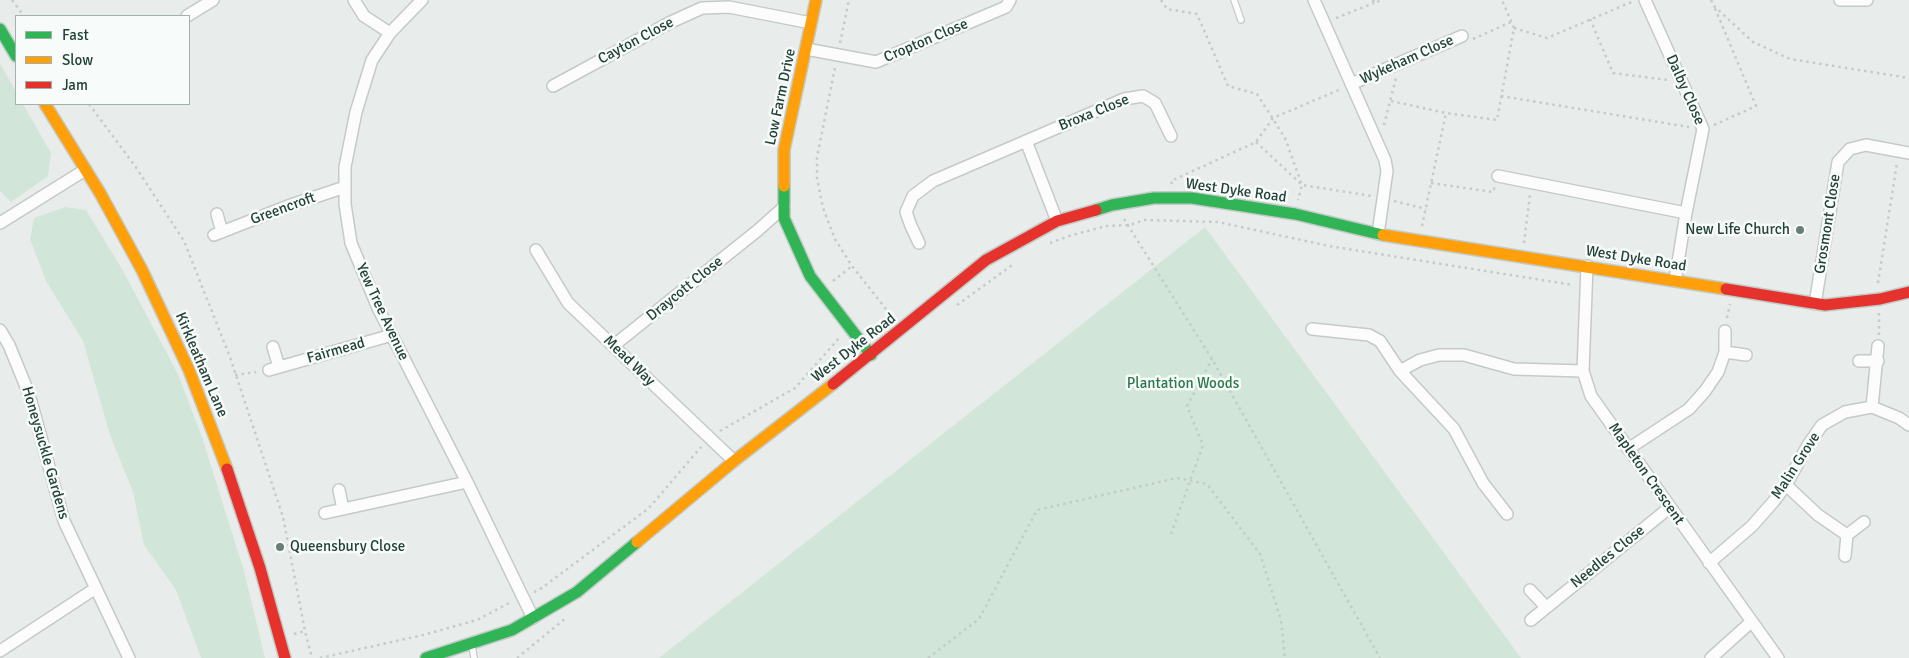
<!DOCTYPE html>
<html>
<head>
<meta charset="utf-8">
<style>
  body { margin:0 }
  #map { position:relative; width:1909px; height:658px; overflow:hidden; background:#e8edeb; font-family:Signika,sans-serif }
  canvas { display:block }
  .legend { position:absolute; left:15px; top:15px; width:175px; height:90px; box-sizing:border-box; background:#f7fbf9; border:1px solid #a3b1ad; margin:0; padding:6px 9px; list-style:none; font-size:15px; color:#24423a }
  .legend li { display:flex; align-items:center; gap:10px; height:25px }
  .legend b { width:25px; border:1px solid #a3b1ad }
</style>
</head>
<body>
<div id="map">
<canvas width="1909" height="658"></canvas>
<ul class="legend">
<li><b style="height:6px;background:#30b455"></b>Fast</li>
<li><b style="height:6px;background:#ff9f0a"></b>Slow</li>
<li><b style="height:6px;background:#e5322d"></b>Jam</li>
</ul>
</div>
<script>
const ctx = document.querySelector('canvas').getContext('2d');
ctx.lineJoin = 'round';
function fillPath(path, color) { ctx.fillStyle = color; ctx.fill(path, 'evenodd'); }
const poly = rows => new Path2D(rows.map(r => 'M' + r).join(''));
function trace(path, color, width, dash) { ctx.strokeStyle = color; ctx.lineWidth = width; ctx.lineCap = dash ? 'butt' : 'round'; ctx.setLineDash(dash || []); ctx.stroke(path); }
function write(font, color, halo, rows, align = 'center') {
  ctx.font = font + ' Signika,sans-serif'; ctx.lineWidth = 5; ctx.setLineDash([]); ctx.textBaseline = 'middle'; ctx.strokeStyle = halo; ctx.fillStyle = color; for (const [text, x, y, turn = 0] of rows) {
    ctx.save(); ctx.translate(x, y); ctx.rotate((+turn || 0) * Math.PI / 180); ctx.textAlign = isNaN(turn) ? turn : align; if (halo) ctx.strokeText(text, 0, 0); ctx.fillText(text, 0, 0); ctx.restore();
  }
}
fillPath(poly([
  [0,63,16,92,16,104,23,104,51,153,48,176,11,202,0,191],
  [65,207,86,210,122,269,178,374,202,437,244,571,265,658,201,658,176,590,144,545,133,492,110,435,83,341,46,281,30,239,34,218],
  [1205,227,1521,658,659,658]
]), '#d1e6d8');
const lane = poly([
  [1234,0,1241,20],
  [472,645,474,658]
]);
const street = poly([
  [354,0,364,16,390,33],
  [422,0,390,33,372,60,356,112,345,167,345,204,351,243,378,308,467,482,533,618],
  [1314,0,1385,160,1387,171,1378,234],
  [1645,0,1703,129,1686,213,1675,281],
  [1840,0,1867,0],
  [187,16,213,0],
  [806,49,876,62,1006,7,1010,0],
  [1351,84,1462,36],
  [553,86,671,22,702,8,729,7,811,23],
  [1026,141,1057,221],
  [1498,176,1686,213],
  [217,214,222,232],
  [0,223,85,170],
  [214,235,288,206,345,187],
  [919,243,911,226,906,212,913,196,933,181,1124,99,1143,96,1155,103,1171,136],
  [536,250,568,303,734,461],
  [1587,266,1583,371,1591,396,1778,658],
  [1815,304,1838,162,1850,149,1866,145,1909,153],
  [1312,329,1369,335,1380,341,1400,371,1454,429,1483,483,1507,514],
  [0,330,9,345,29,394,64,521,129,658],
  [613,346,757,231,784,207],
  [273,347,279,367],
  [1725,352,1746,355],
  [1859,361,1878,361],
  [269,370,392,335],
  [1400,371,1420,360,1439,355,1464,355,1514,369,1583,371],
  [1872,407,1878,346],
  [1628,449,1689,409,1705,391,1718,372,1725,352,1725,331],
  [1786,485,1818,515,1847,535],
  [339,490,343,509],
  [325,513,467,482],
  [1845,556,1847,535,1864,522],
  [1709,563,1752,526,1774,501,1786,485,1808,445,1822,425,1845,412,1872,407,1899,418,1909,425],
  [1530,590,1546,607],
  [1531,620,1669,508],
  [0,651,96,588],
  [1711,658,1751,622]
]);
const fast = poly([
  [0,29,16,56],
  [784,186,784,218,810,276,871,355],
  [1096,210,1112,205,1154,198,1192,198,1295,214,1383,235],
  [426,658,512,630,577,592,637,542]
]);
const slow = poly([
  [45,104,100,193,142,270,189,370,227,469],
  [784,186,784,150,816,0],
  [1383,235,1726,289],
  [637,542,734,461,833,384]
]);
const jam = poly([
  [1726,289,1825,305,1880,299,1909,292],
  [833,384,986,260,1057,221,1096,210],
  [227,469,260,568,285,658]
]);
trace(lane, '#c5cac8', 8);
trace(street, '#c5cac8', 14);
trace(fast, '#c3cbc8', 14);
trace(slow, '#c3cbc8', 14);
trace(jam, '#c3cbc8', 14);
trace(poly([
  [12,0,24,16],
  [1161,0,1167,9,1197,14,1228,86,1257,94,1285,138,1302,185,1298,200],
  [1373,0,1374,3,1382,0],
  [1711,0,1714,6,1753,42,1790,59,1909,78],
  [1336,18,1374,3],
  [1590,19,1613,73,1668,80],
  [1514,28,1547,38,1634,1],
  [1473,39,1511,22],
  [840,43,849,0],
  [835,68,817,157,817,178,823,208,835,239,852,266,893,318],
  [1501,96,1689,127],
  [1391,101,1446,113,1497,120,1514,28,1502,0],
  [89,104,135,166,184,241,230,357,283,517,305,631,312,658],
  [1384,125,1396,78],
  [1714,125,1756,106,1714,6],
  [1256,142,1302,185,1372,196],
  [1431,183,1493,192,1495,186],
  [1172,184,1171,181,1256,142,1273,118,1341,89],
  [1394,201,1426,209],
  [1124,219,1212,359,1380,658],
  [1422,226,1446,113],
  [1050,243,1069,236,1106,226,1130,225,1144,220,1218,222,1329,246,1573,285],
  [1524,243,1530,194],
  [833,281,852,266],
  [1878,283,1897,163],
  [957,305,1015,263],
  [1727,318,1730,304],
  [1879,335,1879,313],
  [235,375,256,372],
  [720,431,795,388,840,337],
  [1171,534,1203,445,1187,406,1212,359],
  [534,592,539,590,649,508,701,447],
  [294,634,305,631],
  [320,658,423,635,477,620,511,602],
  [517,658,566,618],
  [928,658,979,619,1037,510,1177,478,1207,484,1260,554,1281,620,1285,658]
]), '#c3ccca', 2.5, [2.5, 4]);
trace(lane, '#fcfcfc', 5.5);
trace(street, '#fcfcfc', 11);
trace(fast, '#30b455', 11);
trace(slow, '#ff9f0a', 11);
trace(jam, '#e5322d', 11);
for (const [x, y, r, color] of [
  [1800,230,5,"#697e78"],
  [280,547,5,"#697e78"]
]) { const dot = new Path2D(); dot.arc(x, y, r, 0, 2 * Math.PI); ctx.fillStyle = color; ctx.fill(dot); trace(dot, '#f7fbf9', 2); }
write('15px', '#24423a', '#f7fbf9', [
  ["Cayton Close",636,41,-28],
  ["Cropton Close",926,41,-23],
  ["Wykeham Close",1407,60,-24],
  ["Dalby Close",1685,90,66],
  ["Low Farm Drive",781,97,-78],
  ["Broxa Close",1094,113,-22],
  ["West Dyke Road",1236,191,8],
  ["Greencroft",283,209,-20],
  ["Grosmont Close",1828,224,-81],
  ["West Dyke Road",1636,259,9],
  ["Draycott Close",685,289,-39],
  ["Yew Tree Avenue",382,312,65],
  ["West Dyke Road",854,348,-38],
  ["Fairmead",336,351,-16],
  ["Mead Way",629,361,44],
  ["Kirkleatham Lane",201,365,67],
  ["Honeysuckle Gardens",45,453,74],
  ["Malin Grove",1796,466,-57],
  ["Mapleton Crescent",1646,474,55],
  ["Needles Close",1608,557,-39]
]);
write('15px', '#24423a', '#f7fbf9', [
  ["New Life Church",1790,230],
  ["Queensbury Close",290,547,"left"]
], 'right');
write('15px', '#2d7a4b', '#f7fbf9', [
  ["Plantation Woods",1183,384]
]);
</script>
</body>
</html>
